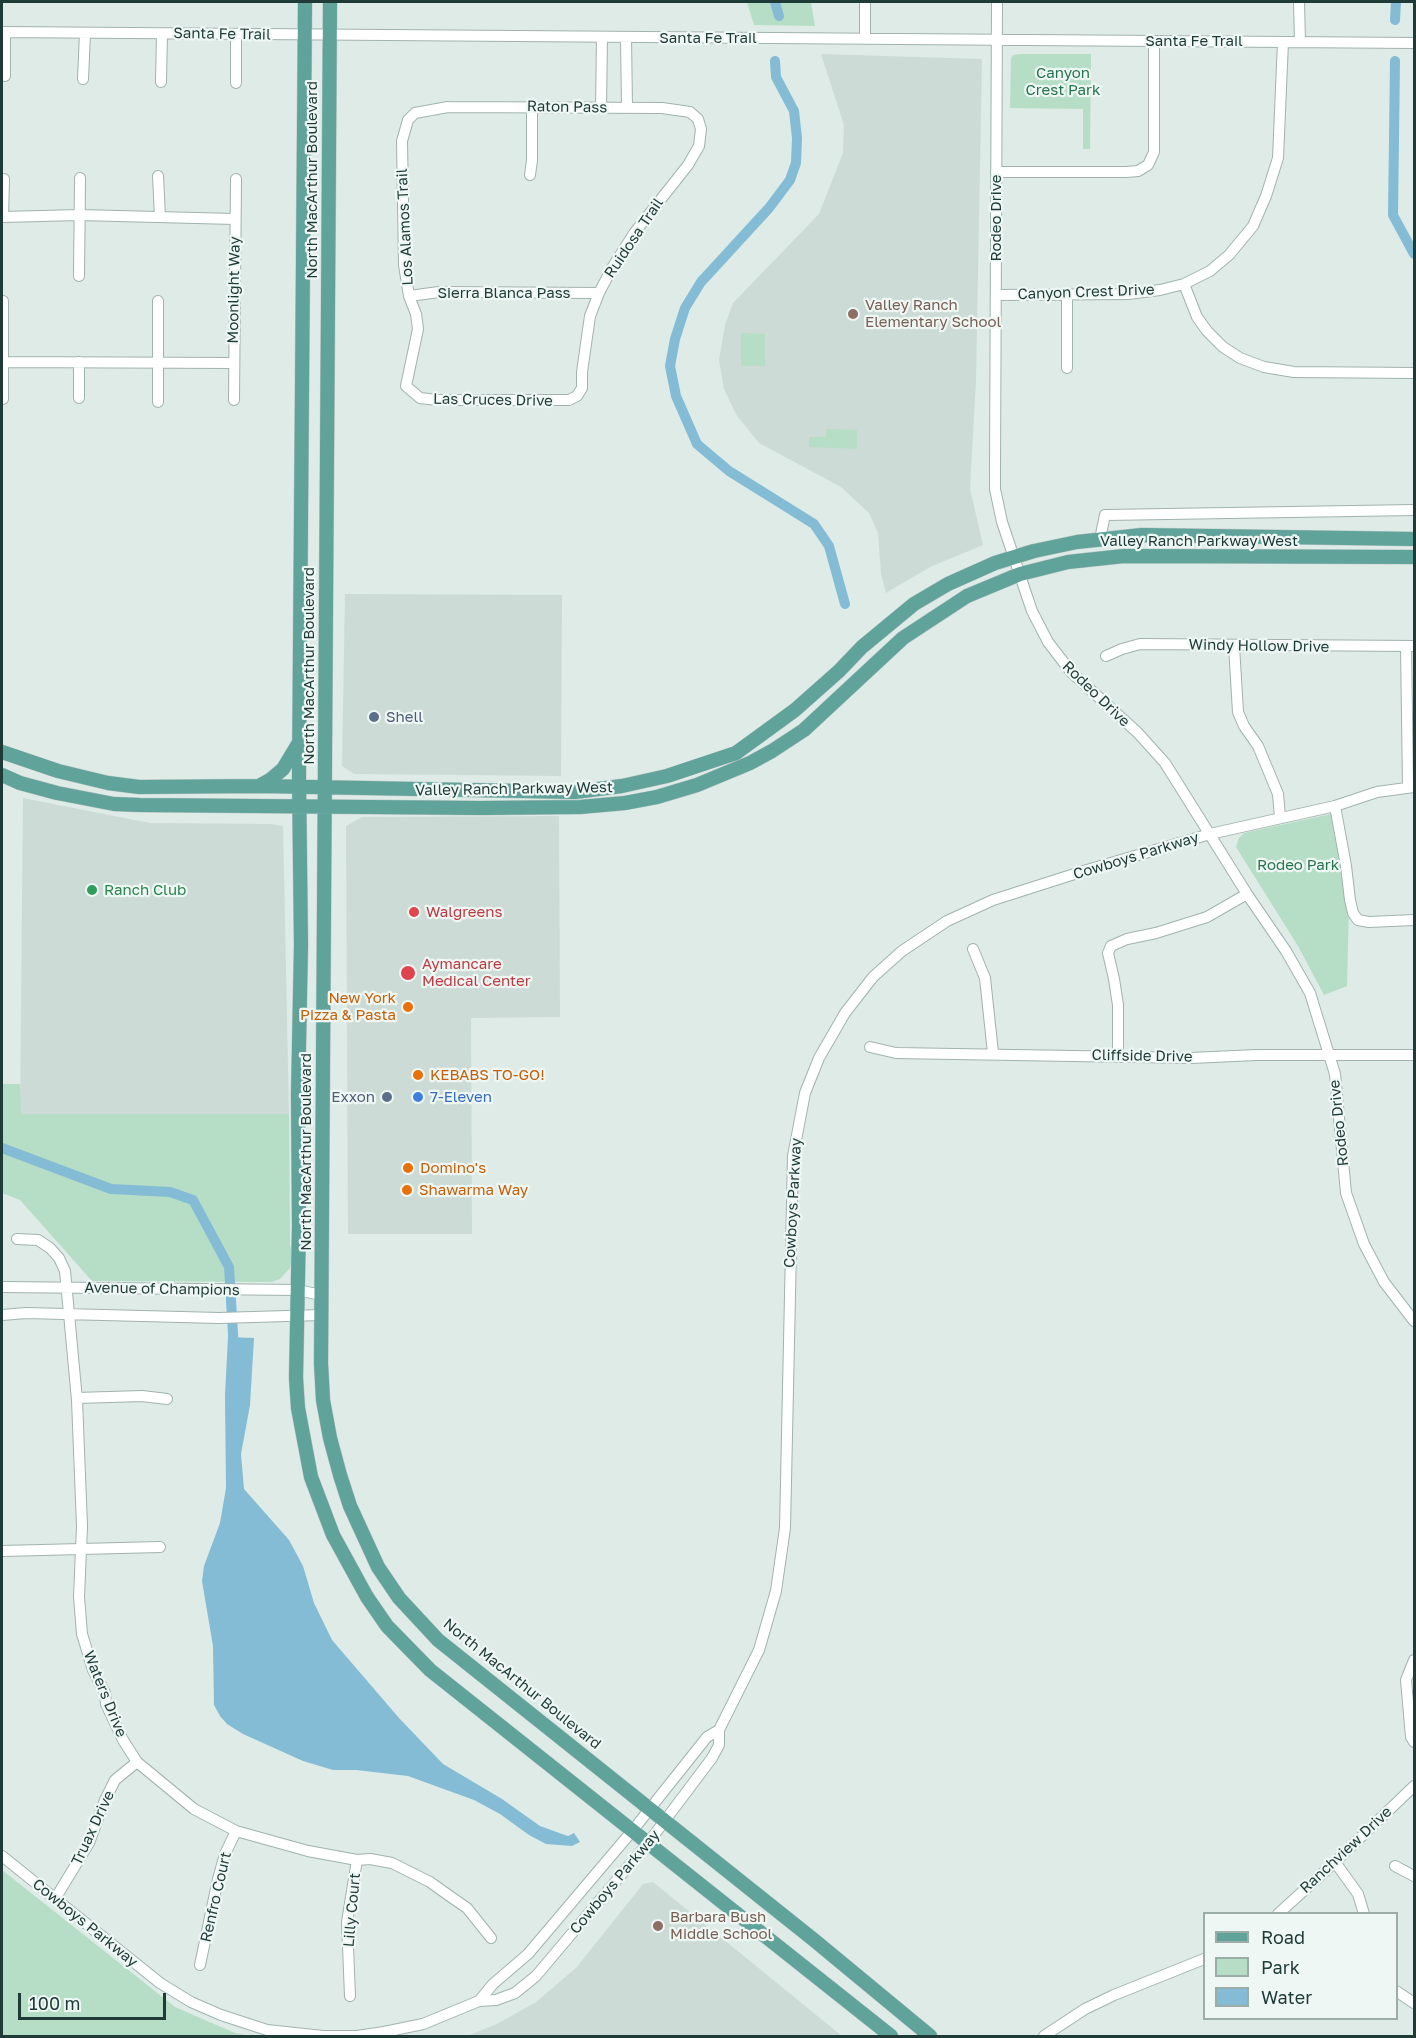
<!DOCTYPE html>
<html>
<head>
<meta charset="utf-8">
<style>
  body { margin:0 }
  #map { position:relative; width:1416px; height:2038px; overflow:hidden; background:#deebe7; font-family:"Golos Text",sans-serif }
  canvas { display:block }
  .frame { position:absolute; inset:0; border:3px solid #1f3b38; pointer-events:none }
  .legend { position:absolute; left:1203px; top:1912px; width:195px; height:108px; box-sizing:border-box; background:#eff7f4; border:2px solid #9caca9; margin:0; padding:8px 10px; list-style:none; font-size:18px; color:#1f3b38 }
  .legend li { display:flex; align-items:center; gap:12px; height:30px }
  .legend b { width:30px; border:2px solid #9caca9 }
  .scale { position:absolute; left:18px; top:1993px; width:148px; height:27px; box-sizing:border-box; border:3px solid #1f3b38; border-top:0; padding-left:8px; font-size:18px; line-height:21px; white-space:nowrap; color:#1f3b38; -webkit-text-stroke:4px #eff7f4; paint-order:stroke }
</style>
</head>
<body>
<div id="map">
<canvas width="1416" height="2038"></canvas>
<div class="frame"></div>
<ul class="legend">
<li><b style="height:8px;background:#60a39b"></b>Road</li>
<li><b style="height:16px;background:#b6dec6"></b>Park</li>
<li><b style="height:16px;background:#83bcd4"></b>Water</li>
</ul>
<div class="scale">100 m</div>
</div>
<script>
const ctx = document.querySelector('canvas').getContext('2d');
ctx.lineJoin = 'round';
function fillPath(path, color) { ctx.fillStyle = color; ctx.fill(path, 'evenodd'); }
const poly = rows => new Path2D(rows.map(r => 'M' + r).join(''));
function trace(path, color, width, dash) { ctx.strokeStyle = color; ctx.lineWidth = width; ctx.lineCap = dash ? 'butt' : 'round'; ctx.setLineDash(dash || []); ctx.stroke(path); }
function write(font, color, halo, rows, align = 'center') {
  ctx.font = font + ' "Golos Text",sans-serif'; ctx.lineWidth = 4.5; ctx.setLineDash([]); ctx.textBaseline = 'middle'; ctx.strokeStyle = halo; ctx.fillStyle = color; for (const [text, x, y, turn = 0] of rows) {
    ctx.save(); ctx.translate(x, y); ctx.rotate((+turn || 0) * Math.PI / 180); ctx.textAlign = isNaN(turn) ? turn : align; if (halo) ctx.strokeText(text, 0, 0); ctx.fillText(text, 0, 0); ctx.restore();
  }
}
fillPath(poly([
  [821,54,982,59,976,380,970,489,983,545,930,567,886,593,881,574,878,533,869,513,841,487,759,443,737,416,724,389,719,360,725,325,733,303,819,214,843,153,844,125],
  [345,594,562,595,561,776,354,774,342,766],
  [23,798,150,823,270,824,283,826,289,1114,20,1114],
  [559,816,560,1017,471,1018,472,1234,348,1234,346,826,362,817],
  [653,1882,842,2036,467,2036,497,2024,536,2002,576,1968,643,1884]
]), '#cddbd6');
fillPath(poly([
  [747,2,811,2,815,26,754,25],
  [1020,54,1091,54,1090,149,1083,149,1083,109,1010,108,1011,59,1013,55],
  [741,333,765,334,765,366,741,366],
  [826,429,857,430,857,449,809,447,809,437,826,437],
  [1331,814,1349,903,1347,986,1324,995,1298,946,1236,847,1239,838,1244,833],
  [2,1084,20,1084,21,1114,289,1114,290,1245,293,1252,290,1268,280,1279,272,1282,92,1281,20,1200,2,1193],
  [2,1870,175,2007,235,2033,250,2036,2,2036]
]), '#b6dec6');
fillPath(poly([
  [228,1337,254,1338,250,1405,241,1454,244,1489,289,1540,303,1566,314,1603,332,1640,399,1718,443,1764,502,1799,540,1826,562,1834,568,1836,574,1833,580,1842,572,1846,546,1844,529,1835,500,1814,474,1800,408,1776,356,1770,333,1770,303,1761,243,1734,227,1724,220,1716,214,1705,213,1646,202,1581,204,1566,220,1523,226,1488,225,1395]
]), '#83bcd4');
trace(poly([
  [775,2,779,16],
  [1395,20,1396,2],
  [775,61,776,77,794,111,797,138,796,163,790,180,769,208,701,282,685,308,675,339,670,366,676,396,697,444,729,471,814,524,829,546,845,604],
  [1395,61,1393,215,1414,254],
  [2,1148,111,1189,170,1192,193,1200,229,1267,234,1350]
]), '#83bcd4', 10);
const minor = poly([
  [865,2,865,39],
  [997,2,995,470,995,489,1002,522,1032,611,1048,642,1071,672,1138,733,1165,763,1247,894,1286,951,1310,993,1335,1074,1346,1193,1364,1244,1384,1282,1414,1321],
  [1299,2,1300,42],
  [2,32,1414,43],
  [5,32,5,76],
  [236,34,236,83],
  [626,37,627,108],
  [83,79,85,33],
  [161,82,162,34],
  [448,107,662,108,690,112,698,119,701,129,699,146,688,165,635,232,612,268,599,293,590,316,582,372,582,388,577,396,569,400,437,400,420,398,406,386,418,329,416,314,409,296,404,265,402,141,408,120,415,113,448,107],
  [601,108,602,37],
  [996,172,1126,172,1138,171,1148,165,1154,152,1154,41],
  [530,175,532,160,532,107],
  [158,176,160,217],
  [2,217,79,215,235,219],
  [3,217,4,179],
  [79,276,80,178],
  [1184,284,1197,317,1207,331,1223,347,1240,358,1264,367,1294,372,1414,373],
  [1067,294,1067,368],
  [996,295,1128,294,1160,290,1184,284,1210,271,1229,255,1253,226,1266,196,1278,158,1283,42],
  [409,296,439,292,599,293],
  [158,301,158,402],
  [2,362,233,363],
  [79,362,79,398],
  [3,399,3,301],
  [234,400,236,179],
  [1100,539,1105,515,1414,510],
  [1234,646,1238,712,1244,726,1258,746,1278,794,1280,817],
  [1406,646,1408,787],
  [1106,656,1122,649,1140,644,1414,646],
  [1335,806,1346,866,1350,900,1353,913,1358,920,1369,922,1414,920],
  [973,949,985,978,993,1053],
  [870,1047,896,1053,1191,1058,1256,1055,1414,1055],
  [1118,1056,1118,1005,1114,979,1108,953,1111,946,1127,939,1156,933,1207,917,1247,894],
  [17,1239,38,1240,50,1248,59,1258,65,1271,77,1400,82,1526,79,1597,82,1634,93,1670,105,1693,106,1704,123,1740,137,1762,194,1809,236,1831,308,1851,357,1860,370,1859,392,1863,430,1882,451,1897,467,1908,491,1938],
  [2,1287,298,1290,321,1295],
  [2,1315,26,1313,219,1318,321,1315],
  [77,1398,142,1396,167,1399],
  [2,1551,160,1547],
  [1414,1660,1406,1680,1411,1737,1414,1742],
  [2,1856,160,1983,191,2002,221,2015,267,2030,323,2036,357,2036,384,2032,423,2024,479,2001,496,2000,515,1993,536,1976,648,1843,712,1758,719,1745,719,1730,759,1650,776,1591,785,1528,793,1156,805,1093,819,1058,845,1013,873,977,902,951,947,921,993,900,1087,870,1210,834,1335,806,1377,792,1414,787],
  [1335,1862,1358,1894,1364,1914],
  [1395,1866,1414,1876],
  [55,1899,89,1843,105,1800,115,1780,137,1762],
  [1278,1914,1335,1862,1414,1786],
  [200,1965,218,1879,225,1854,236,1831],
  [1396,1991,1414,2003],
  [350,1996,347,1922,357,1860],
  [479,2001,493,1984,528,1954,633,1830,707,1737,719,1730],
  [1044,2036,1085,2009,1114,1995,1204,1959]
]);
const major = poly([
  [305,2,299,776,301,945,298,1095,299,1226,296,1378,298,1408,311,1477,333,1535,367,1597,387,1626,430,1670,891,2036],
  [330,2,321,1363,323,1400,330,1438,340,1475,350,1506,378,1567,399,1598,438,1640,814,1940,930,2036],
  [2,752,58,771,108,783,139,787,259,786,575,792,622,786,667,776,736,753,795,710,839,671,862,647,914,604,948,584,995,563,1034,551,1077,542,1142,535,1414,539],
  [2,775,20,783,57,793,114,804,140,805,481,808,580,807,625,803,657,797,697,785,750,763,772,751,804,730,903,638,967,596,1020,574,1068,562,1124,556,1414,557],
  [259,786,270,780,283,769,298,744]
]);
trace(minor, '#a1b3af', 12);
trace(major, '#c0c8c7', 15);
trace(minor, '#fff', 10);
trace(major, '#60a39b', 14);
for (const [x, y, r, color] of [
  [853,314,6,"#8d6e63"],
  [374,717,6,"#5c6f8a"],
  [92,890,6,"#2e9e5b"],
  [414,912,6,"#e0444e"],
  [408,973,8,"#e0444e"],
  [408,1007,6,"#e8710a"],
  [418,1075,6,"#e8710a"],
  [387,1097,6,"#5c6f8a"],
  [418,1097,6,"#3f7fe0"],
  [408,1168,6,"#e8710a"],
  [407,1190,6,"#e8710a"],
  [658,1926,6,"#8d6e63"]
]) { const dot = new Path2D(); dot.arc(x, y, r, 0, 2 * Math.PI); ctx.fillStyle = color; ctx.fill(dot); trace(dot, '#eff7f4', 2); }
write('15px', '#1f3b38', '#eff7f4', [
  ["Santa Fe Trail",222,34,1],
  ["Santa Fe Trail",708,38],
  ["Santa Fe Trail",1194,41],
  ["Raton Pass",567,107,1],
  ["North MacArthur Boulevard",312,180,-90],
  ["Rodeo Drive",996,218,-90],
  ["Los Alamos Trail",405,227,-93],
  ["Ruidosa Trail",634,238,-56],
  ["Moonlight Way",234,290,-89],
  ["Canyon Crest Drive",1086,292,-2],
  ["Sierra Blanca Pass",504,293],
  ["Las Cruces Drive",493,400,1],
  ["Valley Ranch Parkway West",1199,541],
  ["Windy Hollow Drive",1259,646,1],
  ["North MacArthur Boulevard",309,666,-90],
  ["Rodeo Drive",1096,694,44],
  ["Valley Ranch Parkway West",514,789,-1],
  ["Cowboys Parkway",1136,856,-17],
  ["Cliffside Drive",1142,1056,1],
  ["Rodeo Drive",1339,1123,-96],
  ["North MacArthur Boulevard",306,1152,-90],
  ["Cowboys Parkway",793,1203,-87],
  ["Avenue of Champions",162,1289,1],
  ["North MacArthur Boulevard",522,1684,39],
  ["Waters Drive",105,1694,68],
  ["Truax Drive",93,1828,-65],
  ["Ranchview Drive",1346,1850,-43],
  ["Cowboys Parkway",615,1882,-50],
  ["Renfro Court",216,1897,-77],
  ["Lilly Court",352,1910,-85],
  ["Cowboys Parkway",85,1923,39]
]);
write('15px', '#27744f', '#eff7f4', [
  ["Canyon",1063,73],
  ["Crest Park",1063,90],
  ["Rodeo Park",1298,865]
]);
write('15px', '#785e54', '#eff7f4', [
  ["Valley Ranch",865,305],
  ["Elementary School",865,322],
  ["Barbara Bush",670,1917],
  ["Middle School",670,1934]
], 'left');
write('15px', '#4e5e75', '#eff7f4', [
  ["Shell",386,717],
  ["Exxon",375,1097,"right"]
], 'left');
write('15px', '#27864d', '#eff7f4', [
  ["Ranch Club",104,890]
], 'left');
write('15px', '#be3a42', '#eff7f4', [
  ["Walgreens",426,912],
  ["Aymancare",422,964],
  ["Medical Center",422,981]
], 'left');
write('15px', '#c56008', '#eff7f4', [
  ["New York",396,998,"right"],
  ["Pizza & Pasta",396,1015,"right"],
  ["KEBABS TO-GO!",430,1075],
  ["Domino's",420,1168],
  ["Shawarma Way",419,1190]
], 'left');
write('15px', '#366cbe', '#eff7f4', [
  ["7-Eleven",430,1097]
], 'left');
</script>
</body>
</html>
